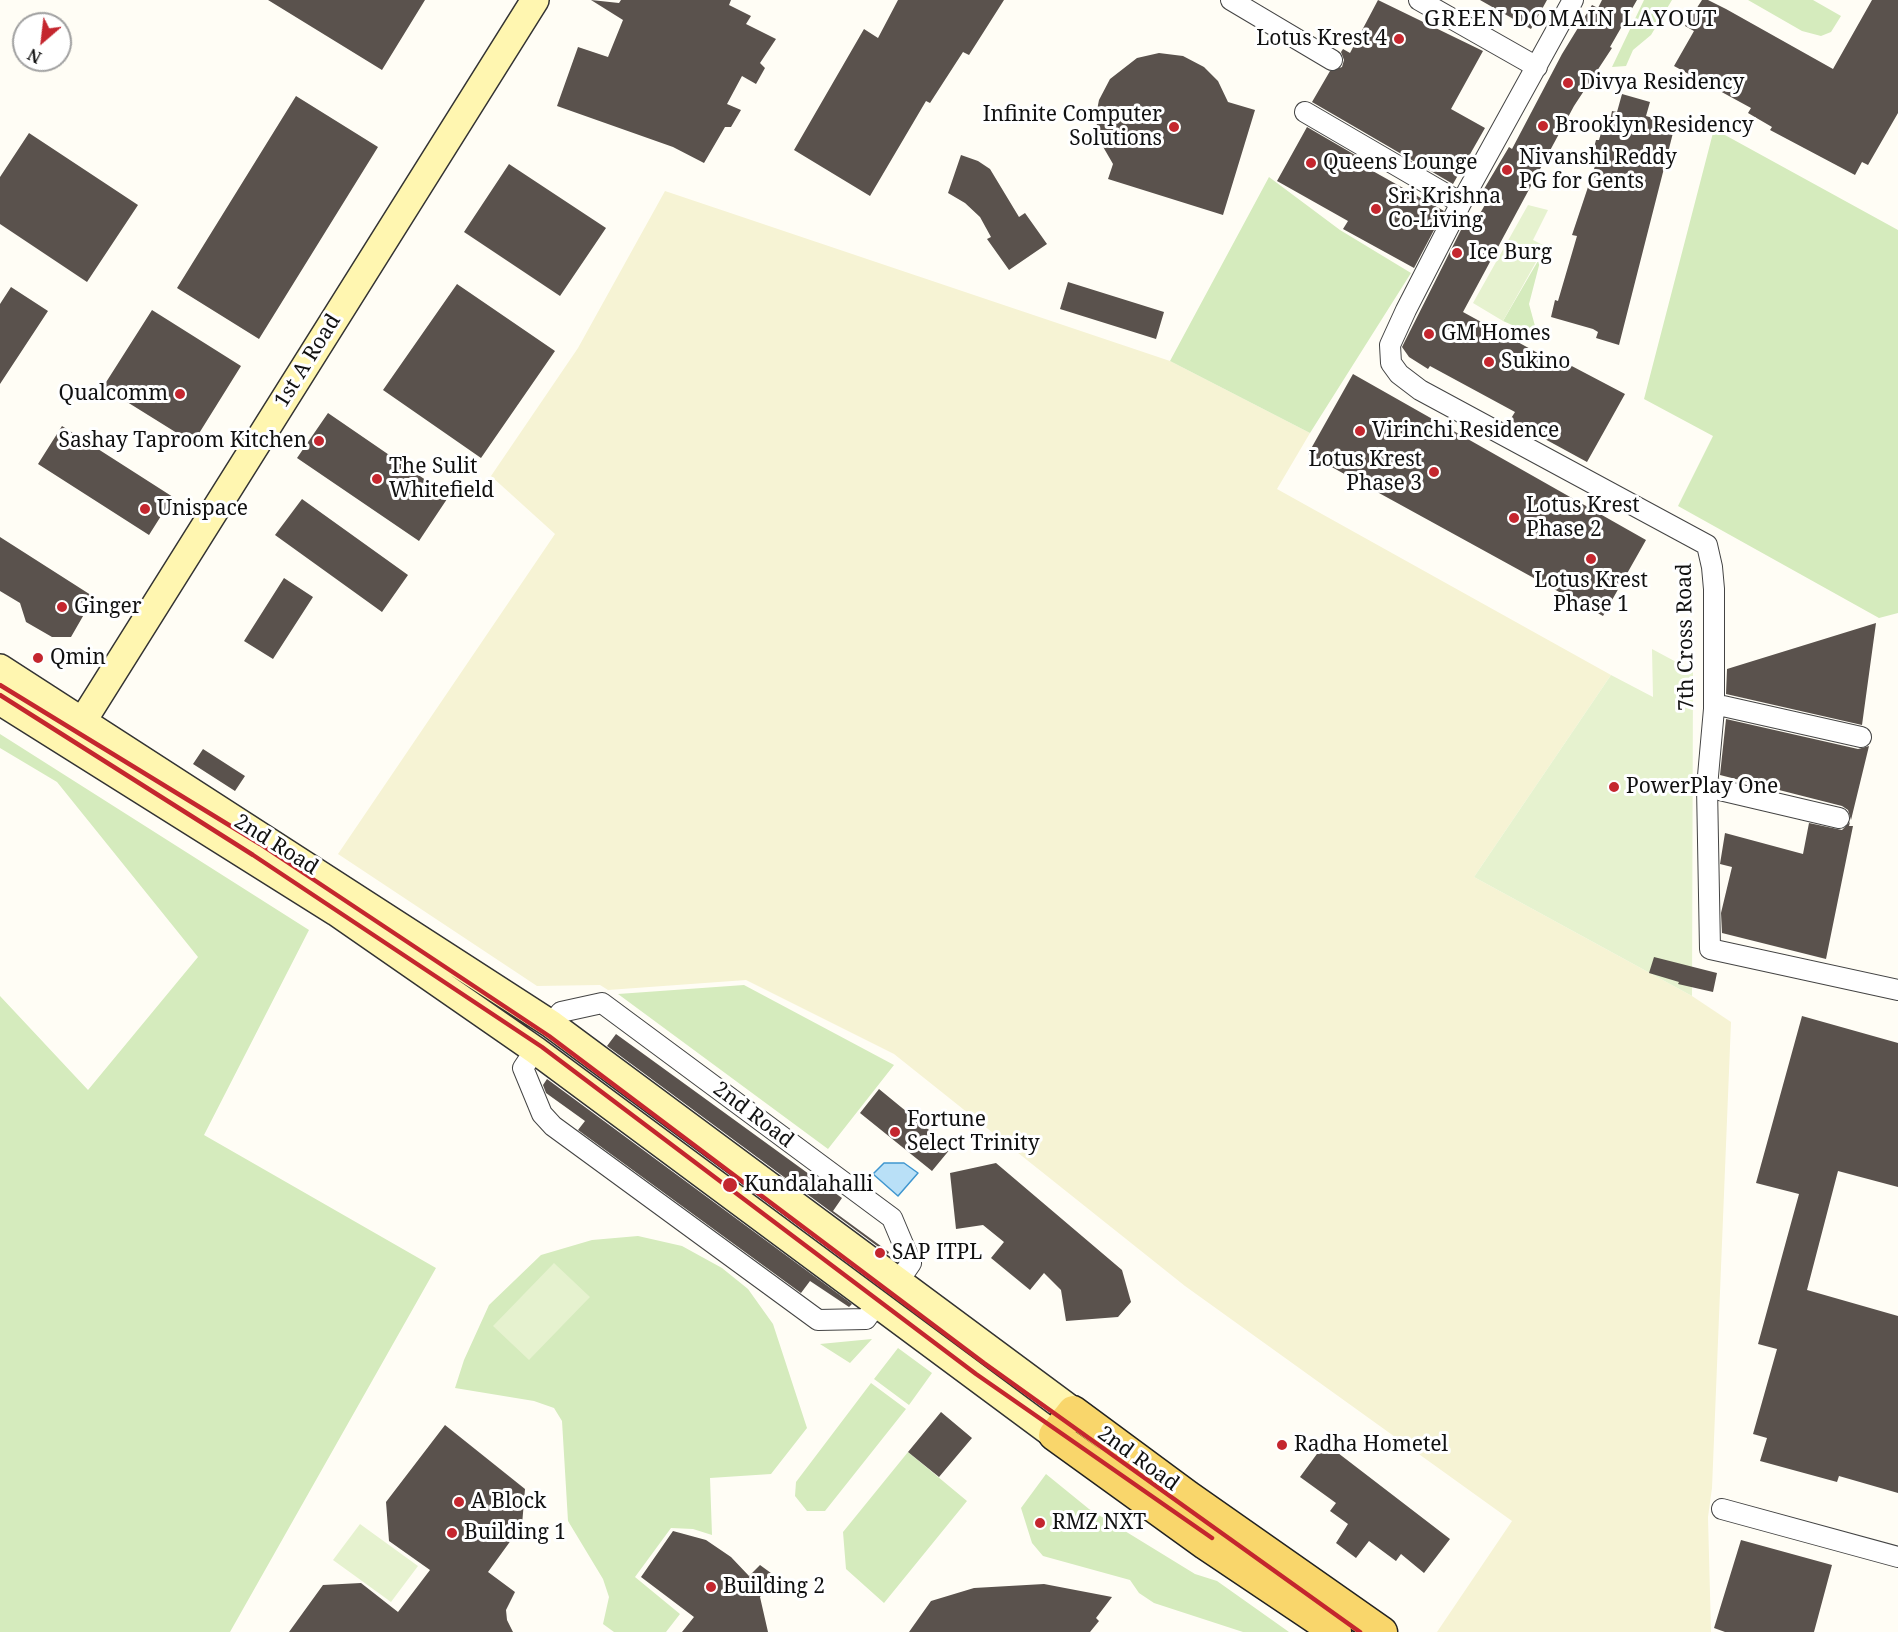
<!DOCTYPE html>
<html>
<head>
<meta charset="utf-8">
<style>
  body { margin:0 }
  #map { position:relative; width:1898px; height:1632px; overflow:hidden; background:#fffdf5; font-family:"Noto Serif",serif }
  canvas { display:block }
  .north { position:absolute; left:12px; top:12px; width:60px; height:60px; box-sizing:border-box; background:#fff; border:2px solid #a0a0a0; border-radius:50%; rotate:208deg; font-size:16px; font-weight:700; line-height:24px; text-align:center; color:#111 }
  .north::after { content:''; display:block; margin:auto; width:21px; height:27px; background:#c4262e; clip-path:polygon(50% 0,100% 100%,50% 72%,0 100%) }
</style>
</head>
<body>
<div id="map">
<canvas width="1898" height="1632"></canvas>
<div class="north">N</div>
</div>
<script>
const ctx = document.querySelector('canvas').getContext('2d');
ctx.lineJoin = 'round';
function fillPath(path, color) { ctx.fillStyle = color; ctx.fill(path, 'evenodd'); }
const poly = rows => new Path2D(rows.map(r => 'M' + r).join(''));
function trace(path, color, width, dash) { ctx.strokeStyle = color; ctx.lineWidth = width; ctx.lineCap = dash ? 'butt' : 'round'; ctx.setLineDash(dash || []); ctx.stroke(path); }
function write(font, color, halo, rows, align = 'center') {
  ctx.font = font + ' "Noto Serif",serif'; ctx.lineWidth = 6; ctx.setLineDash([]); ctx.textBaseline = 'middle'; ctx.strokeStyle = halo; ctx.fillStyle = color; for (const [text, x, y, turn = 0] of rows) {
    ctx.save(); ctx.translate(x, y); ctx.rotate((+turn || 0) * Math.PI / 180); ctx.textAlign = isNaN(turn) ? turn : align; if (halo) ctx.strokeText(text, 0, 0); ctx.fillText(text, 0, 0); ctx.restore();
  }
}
fillPath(poly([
  [665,191,1170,361,1310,433,1277,489,1611,675,1474,877,1692,996,1731,1022,1712,1488,1708,1517,1711,1632,1437,1632,1512,1521,1185,1286,894,1054,746,980,608,990,600,985,537,986,338,854,555,534,491,476,578,348]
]), '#f6f3d4');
fillPath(poly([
  [1644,0,1672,0,1651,35,1633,50,1626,66,1612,67],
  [1748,0,1813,0,1841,16,1831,32,1821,36,1802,31],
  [1714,129,1898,230,1898,613,1879,618,1678,506,1713,436,1644,399],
  [1269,177,1340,230,1411,273,1310,433,1170,361],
  [1542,254,1529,304,1535,326,1547,331,1544,339,1503,321],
  [0,734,309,930,204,1135,436,1268,230,1632,0,1632,0,996,88,1090,198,957,57,782,0,748],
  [744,985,894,1065,828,1149,618,994],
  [638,1236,682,1246,722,1268,748,1289,773,1324,807,1428,771,1474,710,1478,712,1535,693,1529,671,1528,635,1577,680,1614,666,1632,614,1632,603,1624,609,1597,603,1579,568,1521,562,1421,554,1408,534,1401,455,1388,464,1360,489,1305,541,1255,592,1240],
  [872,1339,850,1363,820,1344],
  [898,1348,932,1373,909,1405,874,1379],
  [871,1383,906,1409,825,1511,807,1511,795,1496,796,1482],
  [908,1452,967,1501,884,1603,846,1569,843,1532],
  [1046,1474,1089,1509,1195,1574,1217,1581,1289,1632,1243,1632,1154,1603,1139,1593,1130,1580,1043,1556,1032,1543,1021,1508]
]), '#d5ebbd');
fillPath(poly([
  [1528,205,1548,210,1533,240,1545,246,1503,321,1473,303],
  [1652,649,1693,671,1692,996,1474,877,1611,675,1653,697],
  [554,1263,590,1297,529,1360,493,1326],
  [360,1524,418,1566,391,1602,333,1560]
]), '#e6f2cf');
const water = poly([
  [884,1163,904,1163,918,1173,898,1196,873,1174,884,1163]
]);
fillPath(water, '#b9e0f7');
trace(water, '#3f96cf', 1.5);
fillPath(poly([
  [268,0,425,0,382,70],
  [591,0,619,3,621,0,731,0,729,5,751,16,746,24,776,39,760,63,765,68,756,84,742,76,727,104,741,110,731,127,725,127,704,163,673,147,557,106,578,47,608,57,623,20],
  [898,0,1004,0,969,55,963,52,930,103,926,101,870,196,794,150,864,29,878,38],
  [1378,0,1483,51,1451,109,1485,128,1453,184,1312,102,1330,71,1342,67,1344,60,1341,52,1343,49,1350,53],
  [1480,0,1547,0,1531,29],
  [1602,0,1637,0,1610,47,1612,48,1574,106,1463,312,1545,357,1547,353,1625,394,1587,462,1510,420,1515,412,1430,366,1428,369,1409,357,1402,347,1465,222,1466,220,1474,224,1486,203,1478,199,1509,147,1512,149,1562,54,1592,5,1598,8],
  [1702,0,1708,0,1726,9,1833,69,1872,0,1898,0,1898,113,1868,165,1862,162,1855,175,1770,130,1772,127,1748,113,1751,108,1674,66,1694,31,1685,26],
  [1159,53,1183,56,1204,67,1218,81,1228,102,1255,110,1223,215,1108,179,1113,164,1098,138,1096,115,1099,100,1110,79,1137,58],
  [1622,94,1650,102,1646,116,1675,125,1619,345,1596,338,1598,332,1593,329,1551,317,1555,300,1558,301,1577,236,1572,235,1595,166,1592,165,1595,156,1592,155,1596,140,1599,140,1605,119,1610,121,1612,111,1617,112],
  [296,96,378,147,259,339,177,288],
  [1307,127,1374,166,1371,170,1444,211,1414,268,1343,229,1348,221,1277,181],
  [29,133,138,205,87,282,0,224,0,177],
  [961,155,978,161,990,169,1019,217,1025,213,1047,244,1009,270,987,239,991,237,980,217,965,203,948,193],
  [509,164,606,228,560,296,464,232],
  [1068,282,1164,312,1156,339,1060,309],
  [457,284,555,351,481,458,383,390],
  [11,287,48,311,0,384,0,304],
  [152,310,241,366,193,443,103,387],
  [1353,374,1646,540,1603,616,1308,454],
  [328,413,449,496,419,541,297,458],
  [62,426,173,497,149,535,38,464],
  [302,499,408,575,382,612,275,535],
  [0,537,94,597,71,637,52,637,26,622,20,603,0,591],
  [284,578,313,597,273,659,244,641],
  [1876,623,1862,725,1726,694,1727,669],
  [1726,719,1858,749,1869,746,1851,820,1848,810,1842,806,1720,775],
  [203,749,245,776,235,791,193,764],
  [1850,822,1849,826,1853,826,1826,959,1722,933,1721,913,1732,867,1720,864,1725,833,1803,854,1809,823,1842,830],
  [1654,957,1717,973,1713,992,1678,984,1679,982,1649,973],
  [1802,1016,1898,1043,1898,1187,1838,1171,1807,1290,1898,1316,1898,1493,1839,1476,1837,1482,1760,1461,1767,1438,1753,1434,1777,1349,1758,1344,1799,1194,1756,1183],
  [616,1034,842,1198,833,1211,889,1252,888,1254,607,1046],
  [547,1079,852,1304,849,1307,810,1281,801,1293,578,1130,585,1121,546,1093,543,1085],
  [879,1089,951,1148,932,1171,860,1113],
  [996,1163,1122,1270,1131,1302,1118,1317,1066,1321,1061,1290,1044,1273,1030,1290,991,1258,1004,1242,983,1225,956,1229,950,1173],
  [941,1412,972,1438,939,1477,908,1452],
  [445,1425,525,1489,522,1525,488,1572,515,1592,506,1610,507,1620,513,1632,289,1632,323,1585,361,1583,398,1612,430,1570,389,1541,386,1502],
  [1325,1443,1450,1539,1424,1573,1401,1554,1396,1561,1369,1541,1356,1558,1336,1543,1348,1524,1330,1511,1336,1503,1300,1477],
  [673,1531,706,1540,731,1557,749,1576,760,1565,775,1576,760,1597,768,1632,682,1632,694,1617,641,1577],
  [1741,1540,1832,1565,1814,1632,1725,1632,1714,1628],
  [1044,1584,1112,1597,1096,1618,1099,1621,1090,1632,909,1632,931,1601,974,1588]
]), '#5a524d');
const street = poly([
  [1231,0,1332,60],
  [1419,0,1537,67],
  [1573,0,1461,203,1406,310,1390,345,1391,363,1399,374,1420,390,1707,545,1712,567,1714,589,1714,709,1707,787,1710,949,1898,990],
  [1305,112,1461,203],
  [1714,704,1861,737],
  [1707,787,1839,818],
  [551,1024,561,1012,602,1003,892,1218,911,1263,898,1282],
  [535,1050,523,1068,542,1114,553,1126,818,1320,866,1319,878,1302],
  [1722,1509,1898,1557]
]);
const secondary = poly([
  [0,668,551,1024,1073,1411],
  [0,701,336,912,535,1050,1054,1435],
  [82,722,535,0]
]);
const primary = poly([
  [1336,1632,1205,1544,1054,1435,1073,1411,1188,1496,1382,1632]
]);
trace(street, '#444', 22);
trace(secondary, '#333', 30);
trace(primary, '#222', 33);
trace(street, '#fff', 20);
trace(secondary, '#fff6b0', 27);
trace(primary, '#f9d66b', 30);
trace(poly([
  [0,685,260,844,549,1036,984,1363,1360,1632],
  [0,695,253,855,542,1047,976,1374,1212,1538]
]), '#c4262e', 4.5);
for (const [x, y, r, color] of [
  [1399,39,6,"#c4262e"],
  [1568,83,6,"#c4262e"],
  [1543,126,6,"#c4262e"],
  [1174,127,6,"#c4262e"],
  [1311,163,6,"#c4262e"],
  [1507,170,6,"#c4262e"],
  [1376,209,6,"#c4262e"],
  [1457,253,6,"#c4262e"],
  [1429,334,6,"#c4262e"],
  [1489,362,6,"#c4262e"],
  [180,394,6,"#c4262e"],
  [1360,431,6,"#c4262e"],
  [319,441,6,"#c4262e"],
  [1434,472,6,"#c4262e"],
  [377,479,6,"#c4262e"],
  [145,509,6,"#c4262e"],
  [1514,518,6,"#c4262e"],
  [1591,559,6,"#c4262e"],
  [62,607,6,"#c4262e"],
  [38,658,6,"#c4262e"],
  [1614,787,6,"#c4262e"],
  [895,1132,6,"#c4262e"],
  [730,1185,8,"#c4262e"],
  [880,1253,6,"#c4262e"],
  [1282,1445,6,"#c4262e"],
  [459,1502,6,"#c4262e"],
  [1040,1523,6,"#c4262e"],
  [452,1533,6,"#c4262e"],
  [711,1587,6,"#c4262e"]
]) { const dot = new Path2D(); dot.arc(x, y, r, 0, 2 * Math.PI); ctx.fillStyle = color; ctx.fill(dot); trace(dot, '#fff', 2); }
write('21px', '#111', '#fff', [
  ["Lotus Krest 4",1387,39,"right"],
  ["Divya Residency",1580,83],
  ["Infinite Computer",1162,115,"right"],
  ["Solutions",1162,139,"right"],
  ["Brooklyn Residency",1555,126],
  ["Nivanshi Reddy",1519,158],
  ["PG for Gents",1519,182],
  ["Queens Lounge",1323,163],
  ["Sri Krishna",1388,197],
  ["Co-Living",1388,221],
  ["Ice Burg",1469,253],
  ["GM Homes",1441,334],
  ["Sukino",1501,362],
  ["Qualcomm",168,394,"right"],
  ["Virinchi Residence",1372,431],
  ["Sashay Taproom Kitchen",307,441,"right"],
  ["Lotus Krest",1422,460,"right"],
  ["Phase 3",1422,484,"right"],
  ["The Sulit",389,467],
  ["Whitefield",389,491],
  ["Lotus Krest",1526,506],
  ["Phase 2",1526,530],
  ["Unispace",157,509],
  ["Lotus Krest",1591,581,"center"],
  ["Phase 1",1591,605,"center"],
  ["Ginger",74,607],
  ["Qmin",50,658],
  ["PowerPlay One",1626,787],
  ["Fortune",907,1120],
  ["Select Trinity",907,1144],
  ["Kundalahalli",744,1185],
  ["SAP ITPL",892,1253],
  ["Radha Hometel",1294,1445],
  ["A Block",471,1502],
  ["RMZ NXT",1052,1523],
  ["Building 1",464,1533],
  ["Building 2",723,1587]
], 'left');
write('21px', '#111', '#fff', [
  ["1st A Road",308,361,-58],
  ["7th Cross Road",1686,637,-91],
  ["2nd Road",276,845,32],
  ["2nd Road",753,1115,37],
  ["2nd Road",1138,1459,36]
]);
ctx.letterSpacing = '1.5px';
write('22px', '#111', '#fff', [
  ["GREEN DOMAIN LAYOUT",1571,20]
]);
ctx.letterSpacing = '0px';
</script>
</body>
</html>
